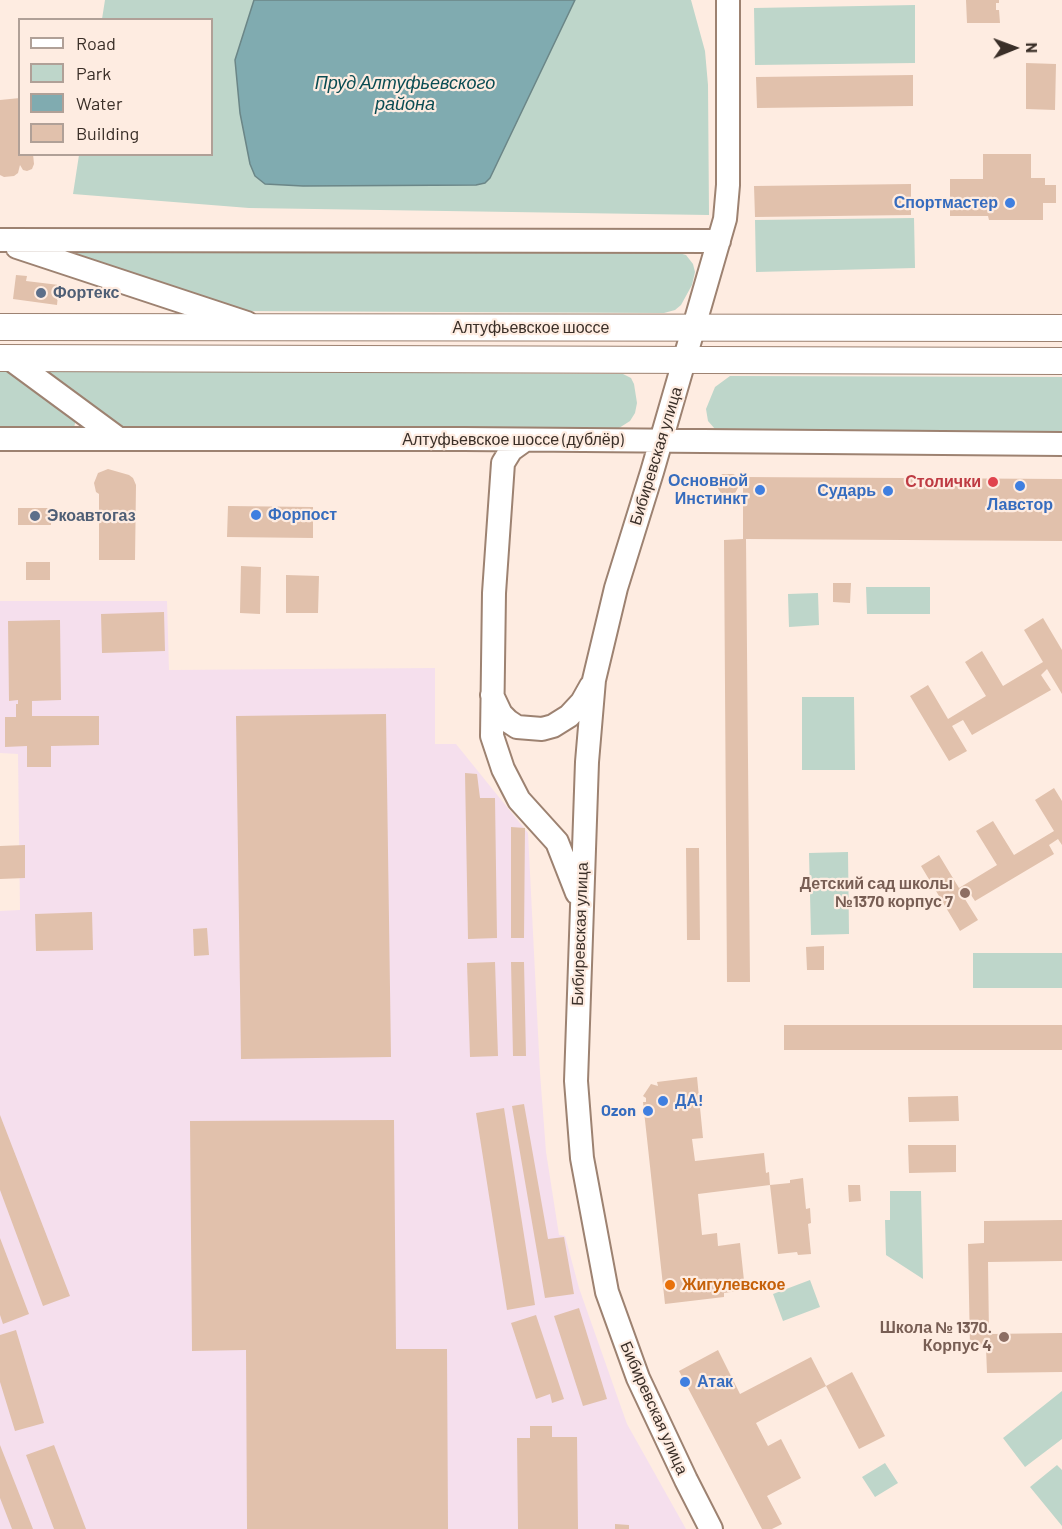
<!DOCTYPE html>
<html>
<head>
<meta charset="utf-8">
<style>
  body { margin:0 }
  #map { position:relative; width:1062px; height:1529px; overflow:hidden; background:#feece1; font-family:Barlow,sans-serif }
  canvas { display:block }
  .legend { position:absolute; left:18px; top:18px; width:195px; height:138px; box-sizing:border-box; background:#feece1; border:2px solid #b0a097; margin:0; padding:8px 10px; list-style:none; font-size:18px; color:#3a2f28 }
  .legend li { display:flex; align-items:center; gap:12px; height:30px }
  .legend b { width:30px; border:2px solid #b0a097 }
  .north { position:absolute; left:984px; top:18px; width:60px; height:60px; -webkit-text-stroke:4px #feece1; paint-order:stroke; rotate:89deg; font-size:16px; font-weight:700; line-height:24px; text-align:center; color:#3a2f28 }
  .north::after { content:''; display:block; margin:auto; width:21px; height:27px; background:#3a2f28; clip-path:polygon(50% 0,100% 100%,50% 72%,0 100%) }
</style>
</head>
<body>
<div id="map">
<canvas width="1062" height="1529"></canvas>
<ul class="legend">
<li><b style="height:8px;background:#fff"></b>Road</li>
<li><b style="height:16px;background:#bed6ca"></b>Park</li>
<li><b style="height:16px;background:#80abb0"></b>Water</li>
<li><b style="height:16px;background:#e1c1ac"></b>Building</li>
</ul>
<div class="north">N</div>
</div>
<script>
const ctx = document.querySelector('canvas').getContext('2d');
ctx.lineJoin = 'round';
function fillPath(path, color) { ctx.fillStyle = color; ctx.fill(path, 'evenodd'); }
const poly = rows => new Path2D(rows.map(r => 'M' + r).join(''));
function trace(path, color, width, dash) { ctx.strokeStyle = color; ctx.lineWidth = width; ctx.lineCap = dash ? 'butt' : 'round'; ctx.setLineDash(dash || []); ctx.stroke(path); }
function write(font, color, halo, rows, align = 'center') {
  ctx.font = font + ' Barlow,sans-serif'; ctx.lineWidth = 4.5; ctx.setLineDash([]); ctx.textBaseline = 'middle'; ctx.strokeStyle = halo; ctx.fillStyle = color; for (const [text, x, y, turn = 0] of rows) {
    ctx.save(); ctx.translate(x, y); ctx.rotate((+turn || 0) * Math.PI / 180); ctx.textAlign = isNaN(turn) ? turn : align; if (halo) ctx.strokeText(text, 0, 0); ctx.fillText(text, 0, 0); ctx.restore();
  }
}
fillPath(poly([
  [0,601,167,601,169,670,435,668,435,744,456,744,528,833,540,1073,546,1152,559,1235,565,1236,579,1288,627,1424,686,1529,0,1529,0,911,20,910,18,754,0,753]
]), '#f5dfed');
fillPath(poly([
  [105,0,691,0,705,51,708,85,709,215,249,208,73,194,79,155,212,154,212,20,102,19],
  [915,5,915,63,755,65,754,8],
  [914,218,915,268,756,272,755,220],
  [664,249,686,255,693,264,695,272,692,285,681,305,675,310,664,313,234,311,71,255,83,252],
  [0,371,10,372,76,419,74,428,0,428],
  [40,371,623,374,631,378,634,384,637,403,635,413,630,421,619,428,123,429],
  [730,376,1062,377,1062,432,715,429,708,421,706,409,715,387],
  [866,587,930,587,930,614,867,614],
  [818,593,819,625,789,627,788,594],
  [802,697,854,697,855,770,802,770],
  [848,852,849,934,811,935,809,853],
  [973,953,1062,953,1062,988,973,988],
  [890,1191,921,1191,923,1279,886,1255,885,1220,890,1220],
  [810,1280,820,1307,783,1321,773,1294],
  [1062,1391,1062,1439,1025,1467,1003,1438],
  [885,1463,898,1483,875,1497,862,1477],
  [1057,1465,1062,1470,1062,1526,1030,1487]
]), '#bed6ca');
const water = poly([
  [254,0,575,0,490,178,485,183,476,185,303,186,265,184,255,176,250,164,240,113,235,60,254,0]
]);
fillPath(water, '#80abb0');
trace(water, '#6b8687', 1.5);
fillPath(poly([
  [966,0,999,0,999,3,996,3,996,10,999,10,1000,23,967,23],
  [1026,63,1056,64,1055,110,1026,109],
  [913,75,913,106,757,108,756,77],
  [20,98,20,154,33,154,34,164,32,169,27,171,23,170,20,165,18,173,14,176,4,177,0,175,0,100],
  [983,154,1031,154,1031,178,1045,178,1045,185,1056,185,1056,203,1043,203,1043,220,989,220,988,216,950,216,950,179,983,179],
  [911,184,911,215,755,217,754,186],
  [16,275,27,276,26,281,59,285,57,305,13,299],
  [108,469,129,475,133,478,136,485,135,560,99,560,99,494,96,492,94,483,98,473],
  [722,474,734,474,740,484,734,495,722,495,716,485],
  [743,477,1062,479,1062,541,746,539,750,982,727,982,724,540,743,539],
  [228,506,313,507,313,538,227,537],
  [18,508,51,508,51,525,18,525],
  [26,562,50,562,50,580,26,580],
  [241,566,261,567,260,614,240,613],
  [286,575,319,576,318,613,286,613],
  [833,583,851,583,850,603,833,602],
  [164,612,165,651,102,653,101,614],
  [1043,618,1062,650,1062,694,1047,669,1041,675,1051,690,972,735,963,720,952,726,967,751,949,761,910,696,928,685,948,719,986,696,965,662,982,651,1003,686,1043,662,1024,630],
  [60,620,61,700,32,701,32,716,99,716,99,745,51,746,51,767,27,767,27,746,5,747,5,717,16,717,16,704,18,704,18,700,9,701,8,621],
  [386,714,391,1057,241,1059,236,716],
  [465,773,477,774,480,798,495,798,497,938,468,939],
  [1054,788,1062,801,1062,845,1058,839,1049,845,1054,854,975,901,969,892,963,896,978,920,960,931,921,866,939,855,959,888,997,865,976,831,993,821,1014,855,1054,831,1035,800],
  [511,827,525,828,524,938,511,938],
  [25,845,25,878,0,879,0,846],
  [686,848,699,848,700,940,687,940],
  [92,912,93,950,36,951,35,914],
  [207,928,209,955,194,956,193,929],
  [824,946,824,970,807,970,806,947],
  [495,962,498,1056,470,1057,467,963],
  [511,962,524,962,526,1056,513,1056],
  [784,1025,1062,1025,1062,1050,784,1050],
  [697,1077,703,1138,692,1139,695,1161,764,1153,766,1173,769,1172,770,1185,698,1194,702,1235,717,1233,718,1246,740,1243,745,1290,724,1293,724,1297,665,1304,643,1102,646,1102,646,1098,643,1096,651,1084,658,1086,657,1082],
  [958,1096,959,1121,909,1122,908,1097],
  [524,1104,548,1239,564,1237,574,1294,545,1298,512,1106],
  [504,1108,535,1305,507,1310,476,1113],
  [0,1115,70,1296,43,1306,0,1190],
  [394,1120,396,1349,447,1349,448,1529,247,1529,246,1350,192,1351,190,1121],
  [908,1145,956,1145,956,1172,909,1173],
  [803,1178,806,1209,810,1208,811,1223,808,1224,811,1254,798,1255,797,1252,778,1254,770,1185,790,1183,790,1180],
  [848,1185,860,1185,861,1201,849,1202],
  [1062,1220,1062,1261,988,1262,989,1334,1062,1333,1062,1372,987,1373,986,1348,970,1348,968,1244,984,1243,984,1221],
  [0,1238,29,1314,3,1324,0,1315],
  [579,1308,607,1399,583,1406,554,1316],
  [536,1315,564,1399,552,1403,550,1394,536,1399,511,1323],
  [16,1330,44,1423,15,1431,0,1382,0,1335],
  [718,1350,740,1394,811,1357,826,1386,756,1423,768,1446,781,1439,801,1478,767,1496,782,1524,772,1529,762,1529,679,1371],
  [852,1372,885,1436,859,1449,826,1386],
  [530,1426,552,1426,552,1437,577,1437,578,1529,518,1529,517,1438,530,1438],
  [0,1445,33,1529,12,1529,0,1498],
  [54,1445,86,1529,54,1529,26,1455],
  [615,1524,629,1525,629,1529,615,1529]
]), '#e1c1ac');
const secondary = poly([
  [0,240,719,241],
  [17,247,247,323],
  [9,358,119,439],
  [0,439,464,439,1062,444],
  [525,440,511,450,503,463,494,593,492,736,503,769,519,800,557,842,577,893],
  [492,695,501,714,508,721,517,727,542,729,553,726,569,716,582,702,591,686],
  [711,1529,686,1480,638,1378,607,1292,582,1158,576,1081,587,762,594,680,616,588,652,472,725,219,728,185,728,0]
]);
const primary = poly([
  [0,327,1062,328],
  [0,358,1062,361]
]);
trace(secondary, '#9d8271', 26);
trace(primary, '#9d8271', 28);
trace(secondary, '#fff', 22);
trace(primary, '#fff', 26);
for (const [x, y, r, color] of [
  [1010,203,6,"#3f7fe0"],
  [41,293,6,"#5c6f8a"],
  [993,482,6,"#e0444e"],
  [1020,486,6,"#3f7fe0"],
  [760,490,6,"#3f7fe0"],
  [888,491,6,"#3f7fe0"],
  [256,515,6,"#3f7fe0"],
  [35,516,6,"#5c6f8a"],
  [965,893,6,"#8d6e63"],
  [663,1101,6,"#3f7fe0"],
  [648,1111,6,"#3f7fe0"],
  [670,1285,6,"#e8710a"],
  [1004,1337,6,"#8d6e63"],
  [685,1382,6,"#3f7fe0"]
]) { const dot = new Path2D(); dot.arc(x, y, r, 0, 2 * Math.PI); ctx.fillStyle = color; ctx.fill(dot); trace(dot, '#feece1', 2); }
write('bold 16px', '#366cbe', '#feece1', [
  ["Спортмастер",998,203],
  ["Основной",748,481],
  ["Инстинкт",748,499],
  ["Сударь",876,491],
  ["Лавстор",1020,505,"center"],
  ["Форпост",268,515,"left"],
  ["ДА!",675,1101,"left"],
  ["Ozon",636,1111],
  ["Атак",697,1382,"left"]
], 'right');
write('bold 16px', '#4e5e75', '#feece1', [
  ["Фортекс",53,293],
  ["Экоавтогаз",47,516]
], 'left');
write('16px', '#3a2f28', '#feece1', [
  ["Алтуфьевское шоссе",531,328],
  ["Алтуфьевское шоссе (дублёр)",513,440],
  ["Бибиревская улица",656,456,-73],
  ["Бибиревская улица",580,934,-88],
  ["Бибиревская улица",654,1408,66]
]);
write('bold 16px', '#be3a42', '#feece1', [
  ["Столички",981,482]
], 'right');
write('bold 16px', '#785e54', '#feece1', [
  ["Детский сад школы",953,884],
  ["№1370 корпус 7",953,902],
  ["Школа № 1370.",992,1328],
  ["Корпус 4",992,1346]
], 'right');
write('bold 16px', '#c56008', '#feece1', [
  ["Жигулевское",682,1285]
], 'left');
write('italic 18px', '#0a4c53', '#feece1', [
  ["Пруд Алтуфьевского",405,83],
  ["района",405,104]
]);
</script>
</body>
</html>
